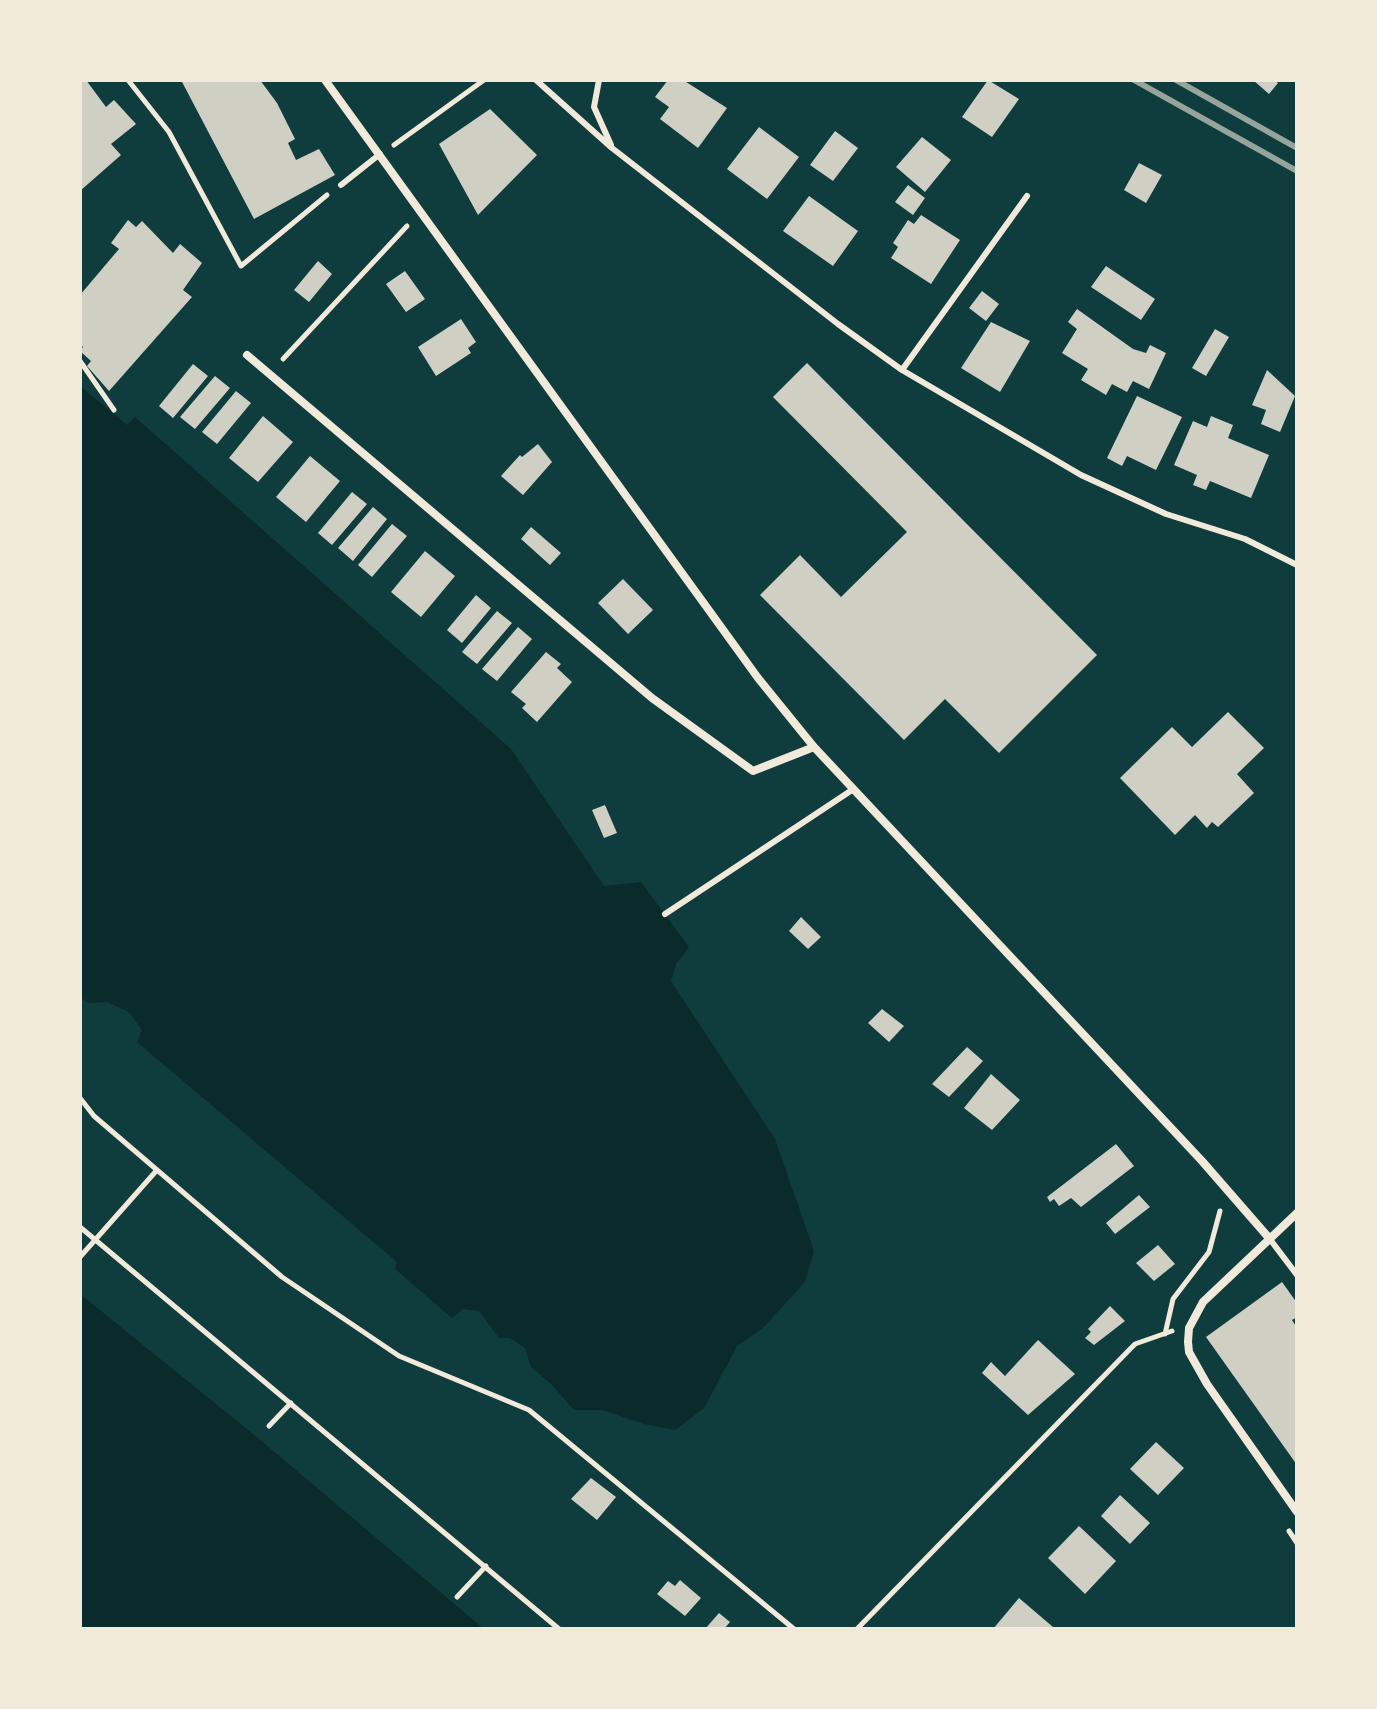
<!DOCTYPE html>
<html>
<head>
<meta charset="utf-8">
<style>
  body { margin:0 }
  #map { position:relative; width:1377px; height:1709px; overflow:hidden; background:#0f3d3e; font-family:Poppins,sans-serif }
  canvas { display:block }
  .frame { position:absolute; inset:0; border:82px solid #f1e9da; pointer-events:none }
</style>
</head>
<body>
<div id="map">
<canvas width="1377" height="1709"></canvas>
<div class="frame"></div>
</div>
<script>
const ctx = document.querySelector('canvas').getContext('2d');
ctx.lineJoin = 'round';
function fillPath(path, color) { ctx.fillStyle = color; ctx.fill(path, 'evenodd'); }
const poly = rows => new Path2D(rows.map(r => 'M' + r).join(''));
function trace(path, color, width, dash) { ctx.strokeStyle = color; ctx.lineWidth = width; ctx.lineCap = dash ? 'butt' : 'round'; ctx.setLineDash(dash || []); ctx.stroke(path); }
fillPath(poly([
  [80,386,127,425,135,417,511,749,604,886,641,882,689,947,676,964,671,981,775,1139,814,1251,805,1282,763,1328,737,1346,704,1408,675,1430,644,1424,602,1410,574,1410,551,1384,531,1367,525,1348,510,1338,499,1338,479,1311,463,1309,452,1318,395,1269,397,1262,137,1042,142,1030,129,1012,107,1002,88,1003,80,997],
  [80,1294,258,1438,484,1629,80,1629]
]), '#0a2a2b');
fillPath(poly([
  [80,80,86,80,106,107,114,100,136,124,111,144,121,155,80,191],
  [181,80,260,80,277,103,295,139,288,143,296,160,319,149,335,175,254,219],
  [668,80,683,80,727,108,698,148,660,119,669,107,655,97],
  [988,80,1019,99,992,137,962,117],
  [1253,80,1274,80,1278,83,1269,94],
  [490,109,537,155,478,215,439,144],
  [759,127,799,157,767,199,727,169],
  [835,131,858,148,833,181,810,165],
  [922,137,951,160,925,192,896,167],
  [1139,163,1162,175,1146,203,1124,190],
  [908,185,925,198,913,215,895,202],
  [809,196,858,231,833,266,783,231],
  [921,215,960,240,931,284,891,258,898,247,893,243,908,220,914,224],
  [128,220,136,227,142,221,173,253,180,244,202,263,183,290,192,297,109,391,87,366,91,361,80,351,83,347,80,344,80,295,119,249,111,243],
  [318,261,332,274,309,302,294,290],
  [1106,266,1155,299,1141,320,1091,287],
  [405,271,425,299,406,312,386,284],
  [982,291,999,304,986,321,969,308],
  [1077,309,1133,349,1146,353,1150,345,1166,353,1149,389,1133,381,1127,392,1112,384,1106,395,1081,380,1088,369,1062,353,1077,329,1068,322],
  [461,319,476,342,468,348,471,353,436,376,418,347],
  [991,322,1030,341,1000,392,961,368],
  [1215,329,1229,337,1206,376,1192,368],
  [807,363,1097,655,999,753,945,699,904,740,760,595,800,555,841,597,907,532,773,397],
  [193,364,208,376,173,418,159,406],
  [1267,370,1295,396,1280,432,1261,424,1266,410,1252,405],
  [215,376,230,388,195,429,180,417],
  [236,391,251,403,217,444,202,432],
  [1137,396,1182,417,1156,470,1127,456,1122,466,1107,458],
  [263,416,293,442,258,482,229,458],
  [1211,416,1233,425,1228,438,1269,455,1251,498,1210,481,1206,490,1193,485,1197,475,1174,465,1193,421,1207,427],
  [538,444,552,462,523,495,501,476,520,455,522,457],
  [310,456,340,481,306,522,276,497],
  [352,492,367,504,332,545,318,533],
  [373,507,387,519,353,561,338,548],
  [392,524,407,536,372,577,358,565],
  [531,527,561,553,550,565,521,539],
  [425,551,455,576,421,617,391,592],
  [623,579,653,610,628,634,598,603],
  [476,595,491,608,462,643,447,630],
  [497,611,512,623,477,664,462,652],
  [518,627,532,639,497,681,482,669],
  [546,652,561,664,557,668,572,682,537,722,522,708,526,704,511,692],
  [1228,712,1264,748,1237,774,1254,793,1218,827,1212,822,1207,828,1195,815,1175,835,1120,778,1172,727,1192,747],
  [605,805,617,833,604,838,592,810],
  [801,917,821,937,808,949,789,931],
  [882,1009,904,1026,889,1042,868,1023],
  [967,1047,983,1061,949,1097,932,1084],
  [991,1074,1020,1100,992,1130,964,1108],
  [1116,1144,1134,1166,1081,1207,1071,1198,1059,1206,1054,1199,1050,1202,1047,1197],
  [1139,1195,1150,1207,1115,1234,1106,1223],
  [1158,1245,1175,1264,1154,1281,1136,1263],
  [1282,1282,1297,1303,1297,1317,1292,1320,1297,1328,1297,1465,1206,1337],
  [1110,1306,1125,1321,1094,1345,1085,1338,1091,1332,1088,1329],
  [1038,1340,1075,1374,1028,1415,982,1373,991,1362,1005,1376],
  [1156,1442,1184,1468,1158,1495,1130,1469],
  [591,1478,616,1497,597,1520,571,1499],
  [1120,1495,1150,1523,1130,1544,1101,1516],
  [1079,1526,1116,1561,1085,1594,1048,1558],
  [680,1580,701,1598,685,1616,657,1594,668,1581,675,1586],
  [1019,1598,1053,1627,1051,1629,993,1629],
  [719,1613,730,1622,724,1629,705,1629]
]), '#cfcfc3');
trace(poly([
  [128,80,169,132,241,266,327,195],
  [394,145,484,80],
  [283,359,407,226],
  [80,361,114,410],
  [80,1098,94,1116,282,1277,399,1356,529,1410,794,1629],
  [80,1227,559,1629],
  [80,1257,157,1170],
  [1165,1334,1173,1299,1209,1252,1220,1211],
  [269,1426,291,1403],
  [1289,1531,1297,1543],
  [457,1597,486,1566],
  [857,1629,1135,1344,1172,1331]
]), '#f1e9da', 5);
trace(poly([
  [536,80,612,148,838,324,902,370,1081,475,1166,514,1245,539,1297,565],
  [599,80,594,107,611,145],
  [341,185,380,154],
  [902,370,1027,196],
  [665,914,852,790],
  [1269,1238,1297,1275]
]), '#f1e9da', 6);
trace(poly([
  [325,80,758,678,814,747,1202,1161,1269,1238],
  [247,355,652,698,753,771,814,747],
  [1297,1213,1203,1302,1189,1328,1188,1342,1189,1352,1207,1384,1297,1512]
]), '#f1e9da', 8);
trace(poly([
  [1134,80,1297,171],
  [1176,80,1297,148]
]), '#97a49c', 6);
</script>
</body>
</html>
